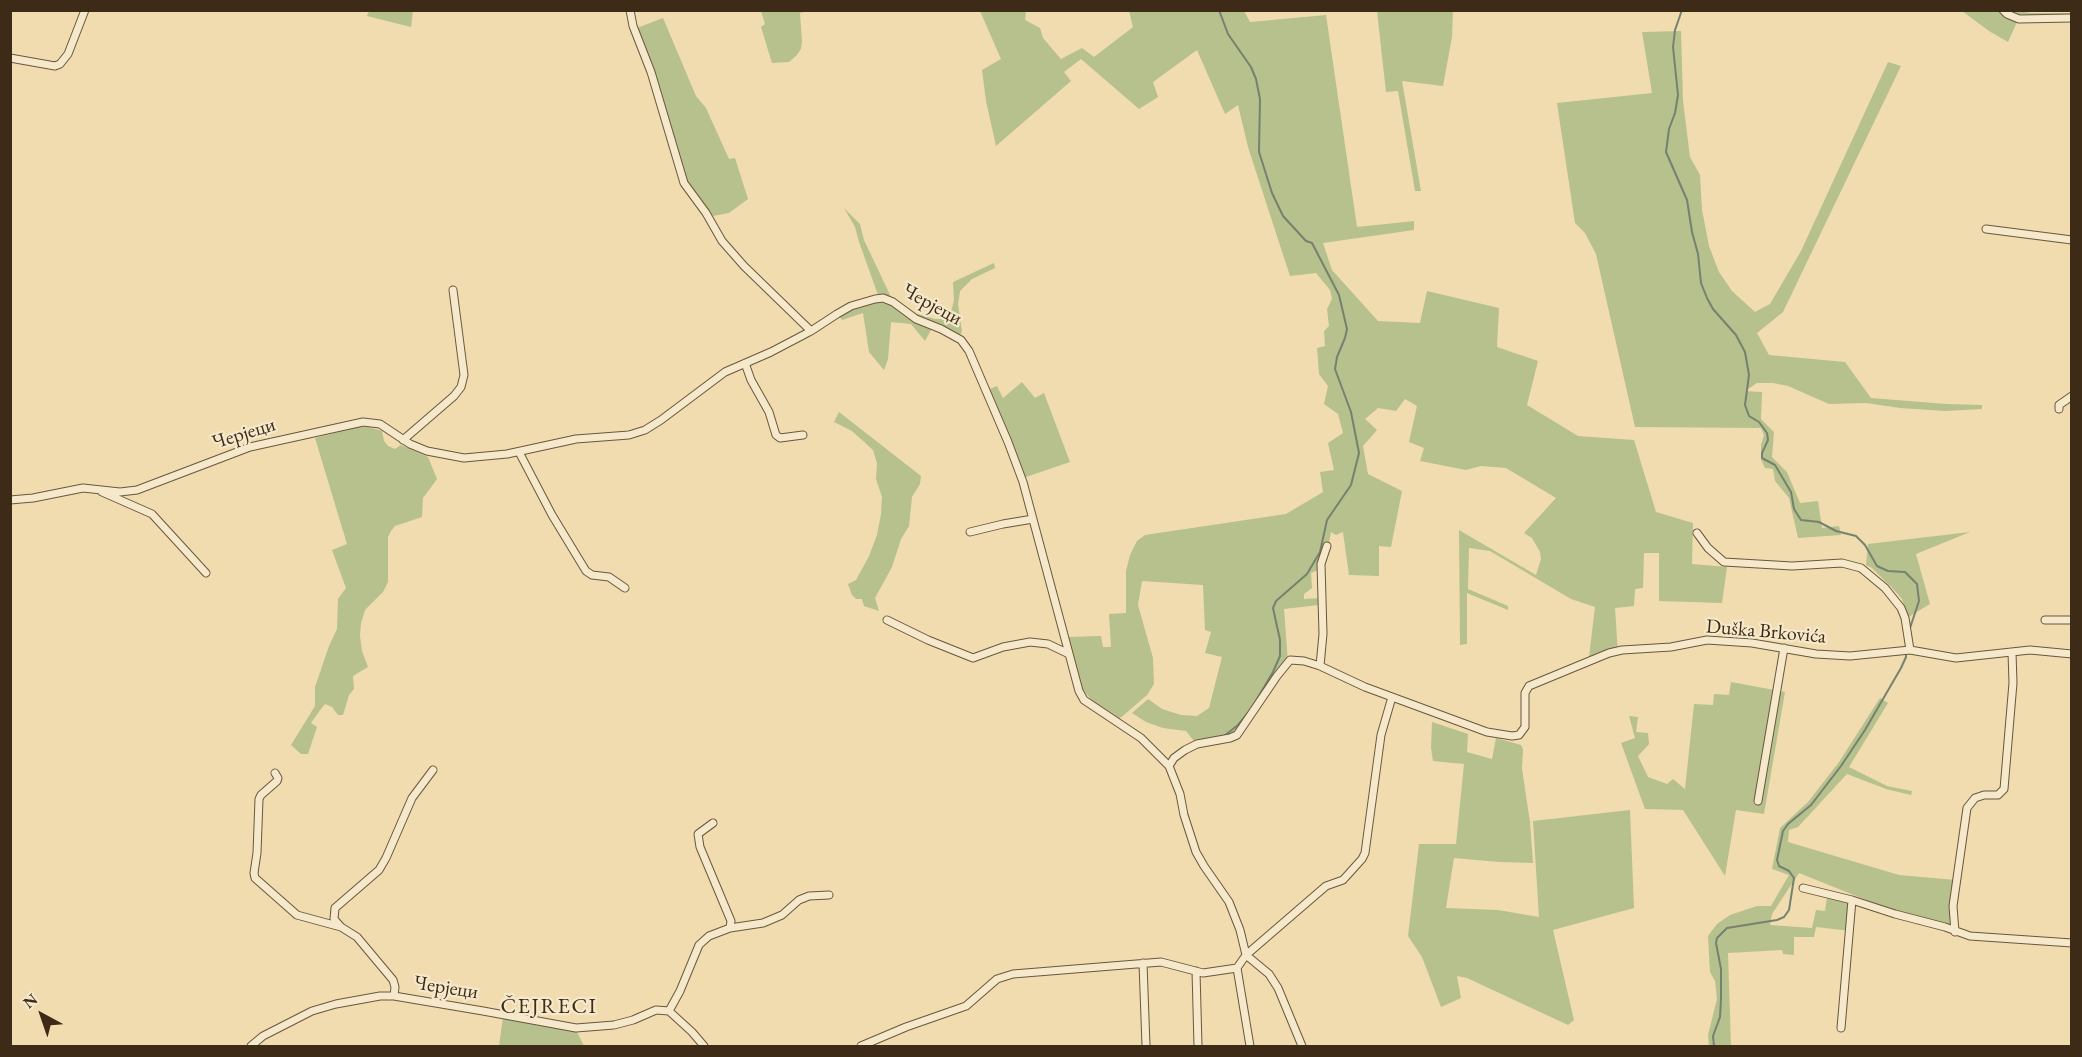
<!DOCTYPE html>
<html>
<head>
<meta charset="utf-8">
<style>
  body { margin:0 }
  #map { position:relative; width:2082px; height:1057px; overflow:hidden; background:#f0dcaf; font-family:"EB Garamond",serif }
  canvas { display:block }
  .frame { position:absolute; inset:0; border:12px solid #3d2b17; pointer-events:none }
  .north { position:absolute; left:12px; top:985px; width:60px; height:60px; -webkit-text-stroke:4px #f5e8cb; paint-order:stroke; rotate:320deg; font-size:16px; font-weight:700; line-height:24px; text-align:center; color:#3d2b17 }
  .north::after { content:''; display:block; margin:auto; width:21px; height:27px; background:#3d2b17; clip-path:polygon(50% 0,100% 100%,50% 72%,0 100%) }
</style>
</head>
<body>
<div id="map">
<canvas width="2082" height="1057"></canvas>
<div class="frame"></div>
<div class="north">N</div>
</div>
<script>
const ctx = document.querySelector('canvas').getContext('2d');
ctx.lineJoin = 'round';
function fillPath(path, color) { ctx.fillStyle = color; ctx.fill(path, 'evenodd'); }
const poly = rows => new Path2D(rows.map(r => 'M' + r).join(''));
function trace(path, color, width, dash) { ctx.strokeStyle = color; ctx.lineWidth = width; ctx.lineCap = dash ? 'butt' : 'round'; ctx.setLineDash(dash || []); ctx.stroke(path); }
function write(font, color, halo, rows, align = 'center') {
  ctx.font = font + ' "EB Garamond",serif'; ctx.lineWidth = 4.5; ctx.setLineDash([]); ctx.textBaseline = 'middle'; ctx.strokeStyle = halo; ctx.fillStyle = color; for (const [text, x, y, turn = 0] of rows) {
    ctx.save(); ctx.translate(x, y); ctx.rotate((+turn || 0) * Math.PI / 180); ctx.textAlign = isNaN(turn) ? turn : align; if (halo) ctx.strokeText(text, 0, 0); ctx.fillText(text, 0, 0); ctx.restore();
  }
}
fillPath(poly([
  [2016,10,2030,13,2071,13,2071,22,2017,22,2008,42,1989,31,1962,11],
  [369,11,413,11,411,27,367,16],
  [761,11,808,11,800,13,802,41,801,49,796,56,789,62,772,63,761,27,765,24],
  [980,11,1026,11,1025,20,1040,28,1043,38,1061,59,1082,48,1094,57,1133,27,1129,11,1244,11,1250,22,1326,15,1357,227,1414,221,1414,230,1323,243,1332,270,1378,321,1420,323,1427,291,1499,308,1497,347,1538,361,1527,405,1578,436,1634,440,1656,512,1693,523,1692,564,1727,567,1722,603,1659,601,1659,553,1644,553,1643,588,1635,589,1634,606,1615,608,1618,653,1588,665,1595,607,1571,599,1490,551,1469,548,1468,589,1508,606,1508,610,1467,593,1467,644,1460,645,1459,530,1536,575,1541,559,1540,552,1532,538,1524,533,1556,498,1506,468,1481,466,1466,470,1420,461,1424,448,1409,442,1417,406,1405,399,1396,411,1378,408,1365,419,1377,430,1363,446,1368,474,1402,491,1391,547,1379,546,1379,576,1349,575,1343,532,1336,535,1331,532,1327,554,1320,569,1311,573,1312,588,1304,594,1304,599,1320,598,1319,605,1284,609,1288,663,1244,731,1239,736,1197,745,1186,731,1163,728,1146,722,1132,713,1148,699,1162,709,1181,715,1197,716,1209,708,1222,657,1205,653,1211,632,1205,630,1203,585,1142,581,1138,605,1153,658,1154,684,1147,695,1118,720,1095,704,1079,685,1068,637,1101,636,1103,647,1111,647,1109,614,1126,613,1126,571,1130,555,1137,541,1145,535,1286,514,1323,492,1320,472,1334,470,1328,443,1343,433,1338,414,1324,404,1328,386,1319,374,1317,348,1325,346,1324,331,1329,326,1327,309,1332,299,1330,290,1316,273,1290,276,1248,147,1238,105,1225,114,1197,50,1153,82,1158,97,1139,109,1081,59,1064,72,1071,81,996,146,986,101,982,70,1001,59],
  [1377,11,1453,11,1452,37,1443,86,1402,81,1421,191,1415,191,1398,91,1386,92],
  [663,18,696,96,706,108,729,159,735,158,748,199,729,213,713,216,686,180,637,28],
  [1681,31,1683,101,1690,157,1700,175,1702,210,1709,246,1719,272,1732,291,1755,312,1770,304,1801,251,1888,62,1901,66,1783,312,1757,333,1769,355,1845,362,1871,398,1946,404,1982,405,1982,409,1945,411,1900,408,1866,403,1829,404,1788,386,1773,383,1757,383,1745,391,1762,392,1761,419,1774,432,1772,457,1787,472,1800,503,1818,501,1822,528,1839,526,1841,535,1798,538,1789,498,1775,481,1773,469,1765,468,1761,460,1761,445,1764,435,1761,428,1635,427,1596,254,1585,233,1575,223,1557,103,1652,93,1642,32],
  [844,208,860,224,864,240,891,297,878,295,859,242,855,227],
  [994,263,995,268,972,279,960,291,958,304,962,331,961,334,957,334,930,323,910,312,935,319,943,319,951,312,954,300,953,282],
  [879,302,896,307,911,319,932,328,925,341,911,324,891,322,888,359,884,370,869,352,863,313,842,320,839,316,851,310],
  [1022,382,1035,398,1044,393,1070,462,1023,478,987,390,997,386,1003,398],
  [839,412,921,476,920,484,912,497,909,526,901,539,892,567,875,598,879,611,864,606,862,599,856,599,852,595,848,584,856,580,869,556,877,535,881,514,882,497,876,479,877,463,873,450,852,431,834,422],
  [357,427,369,427,382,431,384,441,388,446,395,449,401,445,428,457,437,479,423,498,422,517,395,526,391,531,388,537,388,582,383,592,365,610,361,623,360,636,362,651,368,667,353,676,354,689,349,695,343,715,338,715,332,707,325,704,318,713,311,723,317,727,308,754,301,754,291,745,315,706,315,687,329,646,337,629,338,599,346,588,332,550,347,544,315,438],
  [1970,532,1916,554,1930,604,1907,618,1902,599,1895,591,1872,568,1866,565,1868,544],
  [1731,682,1785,692,1764,814,1736,810,1725,876,1683,810,1645,809,1621,743,1635,738,1629,716,1638,717,1636,732,1648,733,1649,744,1638,756,1648,777,1667,784,1673,779,1685,789,1694,704,1713,705,1714,694,1729,695],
  [1880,698,1888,703,1849,767,1887,786,1912,791,1911,795,1886,789,1847,774,1798,827,1789,830,1788,842,1899,875,1956,880,1953,928,1911,918,1799,873,1772,914,1770,925,1812,928,1816,910,1825,911,1827,897,1848,902,1851,904,1851,931,1816,927,1814,937,1794,937,1794,955,1783,954,1782,950,1728,953,1731,1046,1709,1046,1708,1035,1717,999,1715,981,1710,972,1708,936,1717,924,1730,915,1757,906,1771,906,1789,875,1772,869,1780,828,1808,802,1839,762],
  [1432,722,1468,734,1467,752,1492,759,1496,738,1521,745,1523,749,1522,769,1530,822,1533,863,1499,862,1454,858,1446,908,1498,910,1539,917,1533,821,1630,810,1634,908,1553,930,1574,1020,1568,1025,1467,978,1457,976,1461,998,1441,1007,1422,957,1408,936,1419,844,1456,844,1464,764,1433,761,1431,748],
  [503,1017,576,1030,584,1046,499,1046]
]), '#b6c18d');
trace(poly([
  [1219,10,1228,34,1251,67,1256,79,1260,99,1259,152,1272,193,1283,216,1306,241,1312,243,1339,295,1347,329,1345,338,1337,357,1335,369,1351,412,1359,453,1351,485,1327,520,1320,552,1307,574,1276,601,1273,608,1280,640,1280,656,1273,672,1253,706],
  [1682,10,1675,30,1673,47,1678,95,1675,113,1669,129,1666,152,1687,200,1692,232,1698,254,1701,283,1707,298,1713,309,1736,335,1745,352,1749,375,1745,405,1749,416,1759,422,1767,433,1768,440,1762,453,1762,458,1775,465,1791,492,1794,509,1801,520,1819,522,1836,531,1856,536,1865,545,1877,566,1888,571,1905,572,1917,584,1919,601,1909,631],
  [1224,736,1238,725,1248,713],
  [1714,1046,1713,1036,1720,1017,1721,999,1721,969,1716,943,1717,938,1727,928,1777,920,1784,917,1789,910,1794,878,1789,871,1779,866,1777,860,1783,831,1788,824,1811,805,1841,766,1865,730,1901,668,1906,657,1906,643]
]), '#75826f', 2);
const minor = poly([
  [630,10,633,26,651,72,684,183,706,213,722,241,744,266,811,331],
  [2003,10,2007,14,2019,19,2072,18],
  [10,58,55,66,60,64,68,54,85,10],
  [1986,229,2072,240],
  [745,363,751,380,769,412,776,435,780,438,803,435],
  [2059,409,2059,405,2072,396],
  [403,440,454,396,461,387,464,375,453,290],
  [519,452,552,515,586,571,592,575,609,577,625,588],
  [102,492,152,514,206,573],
  [10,500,33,498,83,488,120,492,137,490,250,447,363,422,380,424,410,444,427,451,464,458,507,454,576,439,629,435,645,430,661,420,725,372,771,352,811,331,837,314,851,306,875,299,883,298,893,302,916,319,941,329,961,340,969,351,1008,442,1023,482,1079,691,1084,700,1141,738,1169,766,1180,794,1184,815,1196,852,1204,866,1229,902,1240,930,1246,955,1269,974,1278,988,1302,1046],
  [970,532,1003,524,1033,519],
  [1697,533,1708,548,1724,562,1792,566,1842,563,1861,568,1885,588,1901,608,1905,618,1910,650],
  [887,620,928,640,973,658,1003,647,1030,642,1048,644,1069,654],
  [2045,620,2072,620],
  [1320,666,1323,634,1321,564,1327,546],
  [1169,766,1174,758,1185,750,1197,744,1230,738,1237,735,1277,676,1290,660,1304,661,1320,666,1365,687,1487,732,1512,736,1519,735,1525,727,1525,693,1529,686,1609,653,1622,650,1671,647,1707,640,1752,643,1816,654,1850,656,1910,650,1956,658,2030,650,2072,654],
  [275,773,278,778,277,781,261,795,259,799,257,853,254,873,255,878,297,915,341,927,357,937,393,980,395,987,394,996],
  [1758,801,1784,648],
  [1803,888,1852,900,1895,914,1945,927,1970,936,2072,943],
  [341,927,334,919,335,908,379,870,386,858,412,798,433,770],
  [730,928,763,923,782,915,799,900,809,896,829,895],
  [1955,932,1953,906,1967,808,1975,798,1984,795,1998,795,2004,789,2013,683,2012,652],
  [1143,963,1146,1046],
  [1237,968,1250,1046],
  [1196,971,1198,1046],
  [669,1011,680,991,699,945,709,936,730,928,731,921,700,847,698,834,713,823],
  [1841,1028,1852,900],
  [251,1046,263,1036,312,1011,336,1004,380,996,394,996,483,1011,576,1028,614,1025,633,1020,656,1010,669,1011,692,1032,704,1046],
  [861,1046,906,1027,966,1006,997,979,1013,974,1161,962,1203,973,1237,968,1246,955,1326,886,1343,880,1362,859,1365,853,1381,735,1392,697]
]);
trace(minor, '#6a573d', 9);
trace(minor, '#f5e8cb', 7);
write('20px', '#3d2b17', '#f5e8cb', [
  ["Черјеци",932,305,29],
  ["Черјеци",244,434,-17],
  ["Duška Brkovića",1766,632,5],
  ["Черјеци",446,988,9]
]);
ctx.letterSpacing = '1.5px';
write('22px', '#3d2b17', '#f5e8cb', [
  ["ČEJRECI",549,1007]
]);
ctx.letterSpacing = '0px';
</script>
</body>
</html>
